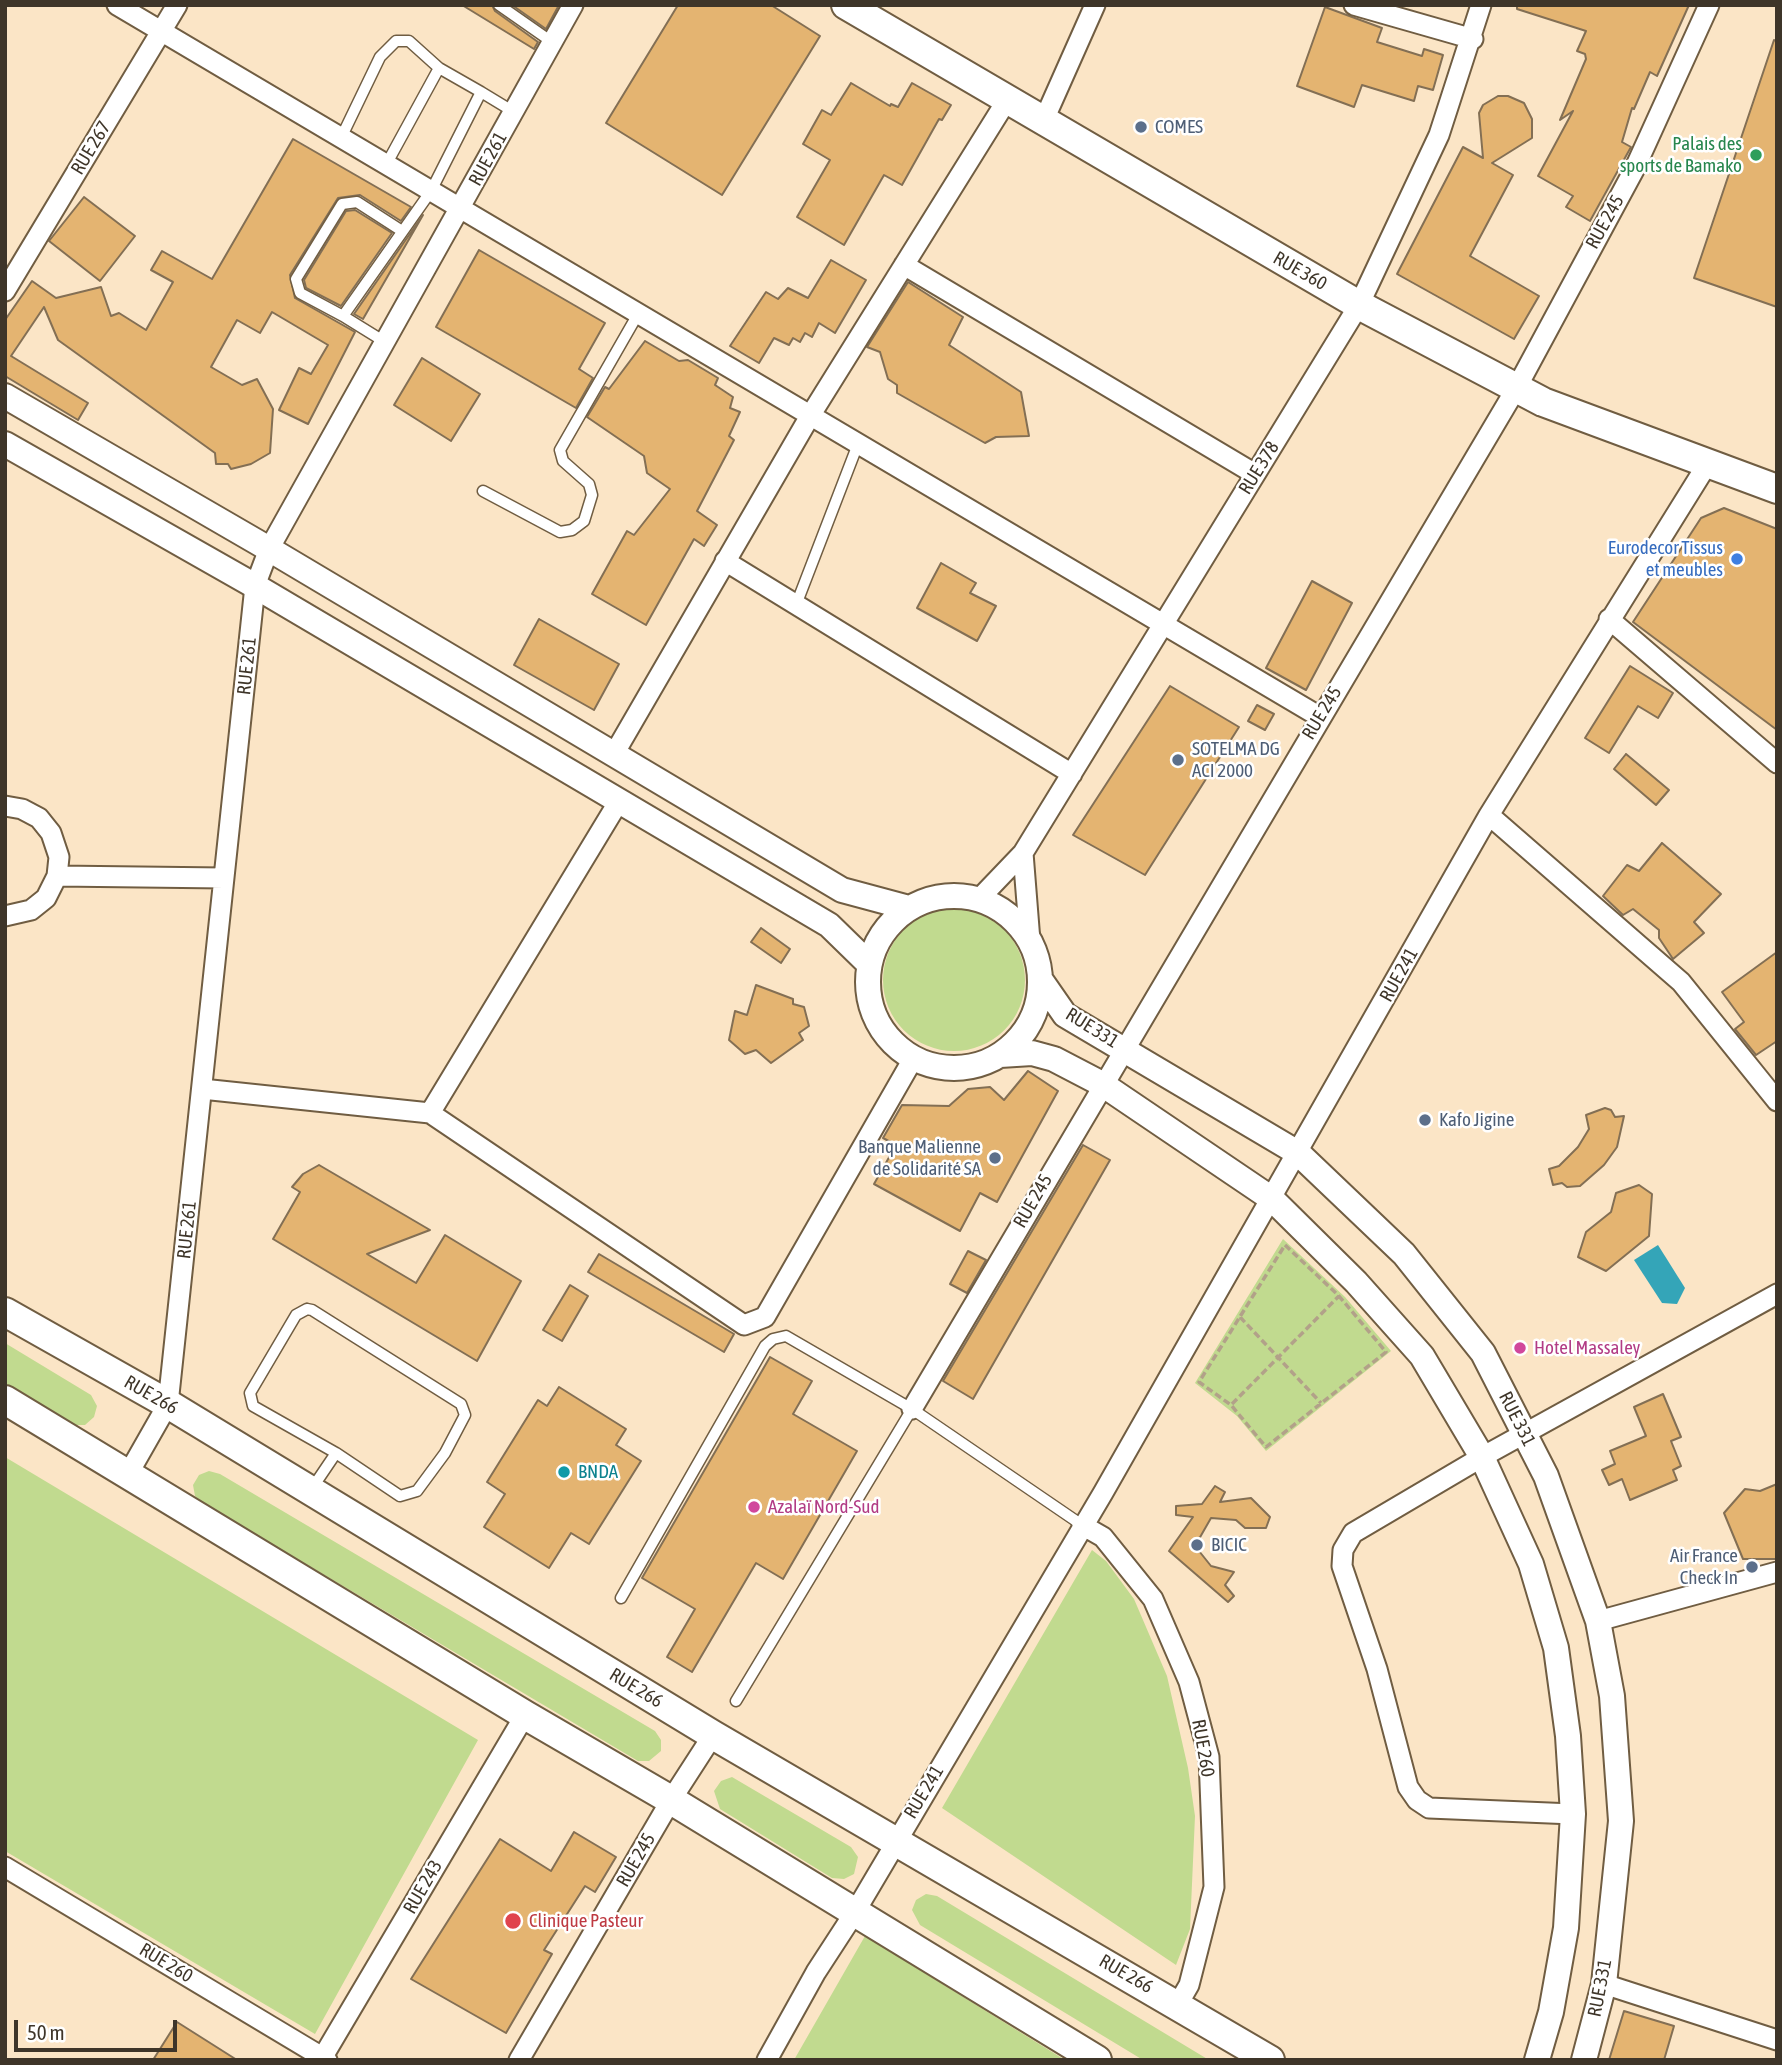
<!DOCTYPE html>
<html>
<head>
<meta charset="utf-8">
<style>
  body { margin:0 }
  #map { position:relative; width:1782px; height:2065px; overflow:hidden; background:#fbe5c6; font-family:"Asap Condensed",sans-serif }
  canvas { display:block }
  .frame { position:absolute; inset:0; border:7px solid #3e3529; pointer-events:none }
  .scale { position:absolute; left:14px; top:2020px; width:163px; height:32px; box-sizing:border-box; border:4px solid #3e3529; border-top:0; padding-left:9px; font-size:21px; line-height:24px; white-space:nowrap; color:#3e3529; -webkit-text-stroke:5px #fff; paint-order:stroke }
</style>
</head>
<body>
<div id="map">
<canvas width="1782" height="2065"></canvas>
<div class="frame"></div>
<div class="scale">50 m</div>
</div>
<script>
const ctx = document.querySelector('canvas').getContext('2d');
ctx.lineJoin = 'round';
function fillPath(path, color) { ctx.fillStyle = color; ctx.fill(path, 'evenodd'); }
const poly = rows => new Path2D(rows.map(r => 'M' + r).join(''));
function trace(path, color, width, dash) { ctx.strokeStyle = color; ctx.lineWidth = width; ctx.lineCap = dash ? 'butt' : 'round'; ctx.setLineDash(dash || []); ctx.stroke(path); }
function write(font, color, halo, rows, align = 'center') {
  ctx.font = font + ' "Asap Condensed",sans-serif'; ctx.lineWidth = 5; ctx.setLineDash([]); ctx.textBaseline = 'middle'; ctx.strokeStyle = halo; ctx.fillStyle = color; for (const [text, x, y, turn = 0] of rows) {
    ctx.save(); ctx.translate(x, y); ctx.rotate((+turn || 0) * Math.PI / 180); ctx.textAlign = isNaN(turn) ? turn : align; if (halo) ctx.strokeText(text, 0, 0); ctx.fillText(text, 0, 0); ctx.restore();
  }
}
fillPath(poly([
  '883 980a71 71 0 1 1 142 0a71 71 0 1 1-142 0Z',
  [1283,1239,1345,1297,1391,1351,1266,1451,1237,1416,1195,1383],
  [5,1343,91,1395,97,1406,94,1417,85,1425,73,1425,5,1384],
  [5,1457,478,1740,315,2034,5,1851],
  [209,1471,220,1474,655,1731,661,1740,661,1751,649,1761,638,1761,203,1503,195,1496,193,1485,199,1475],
  [1092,1550,1106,1561,1134,1599,1167,1676,1188,1768,1195,1816,1190,1929,1176,1965,942,1808],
  [732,1777,851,1847,858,1857,854,1874,844,1879,832,1878,720,1809,714,1791,721,1781],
  [926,1894,937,1896,1209,2060,1143,2060,920,1925,912,1910,916,1900],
  [865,1936,1065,2060,794,2060]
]), '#c1da8f');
fillPath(poly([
  [1658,1245,1685,1288,1677,1304,1662,1303,1634,1260]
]), '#34a5b8');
const building = poly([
  [462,5,492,5,495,11,538,42,534,49,462,5],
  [512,5,559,5,546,29,512,5],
  [678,5,771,5,820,36,722,195,606,123,678,5],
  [1517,5,1689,5,1657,76,1650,72,1634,109,1632,108,1622,142,1631,147,1590,221,1566,207,1573,196,1538,176,1573,111,1560,120,1586,59,1585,54,1577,51,1586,31,1517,9,1517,5],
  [1325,7,1382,28,1377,42,1422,56,1424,49,1443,55,1433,90,1418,86,1414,101,1362,85,1354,107,1297,86,1325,7],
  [1774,40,1777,41,1777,307,1694,278,1774,40],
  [851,83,890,106,891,104,898,107,912,83,951,105,942,120,939,119,902,185,884,175,844,245,797,217,830,160,803,144,822,110,831,115,851,83],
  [1498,96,1508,96,1524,103,1532,119,1532,138,1492,163,1513,175,1470,256,1539,296,1514,339,1397,274,1463,147,1483,158,1479,113,1483,105,1498,96],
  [293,139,411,207,401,221,360,195,338,198,290,275,295,298,355,332,308,424,279,410,299,368,311,374,328,345,272,312,260,333,237,320,211,367,242,385,257,379,273,409,270,453,251,464,231,469,228,464,216,464,215,453,58,340,44,307,11,356,88,403,78,420,5,376,5,320,32,281,56,298,101,287,111,316,119,313,146,330,173,282,151,270,162,251,212,279,293,139],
  [84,197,135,236,100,281,49,241,84,197],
  [355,210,392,233,341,306,306,288,304,280,346,211,355,210],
  [423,215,363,319,354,314,423,215],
  [479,250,605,323,579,369,593,378,576,408,436,327,479,250],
  [831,260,866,280,835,333,819,323,812,337,805,333,800,342,793,338,789,345,774,338,759,363,730,346,766,292,778,299,788,288,808,298,831,260],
  [908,282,963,317,949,345,1021,392,1029,436,996,437,985,443,897,393,897,385,888,379,880,352,867,347,908,282],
  [645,341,679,361,688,360,718,378,715,385,733,397,730,408,740,412,729,436,734,440,697,511,717,525,704,546,694,539,646,625,592,594,627,531,634,535,670,489,647,473,644,456,587,417,605,387,609,389,645,341],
  [422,358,480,394,451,441,394,405,422,358],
  [1724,508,1777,529,1777,730,1633,622,1701,518,1724,508],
  [941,563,976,583,970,593,996,606,977,641,917,608,941,563],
  [1312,581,1352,603,1306,690,1266,668,1312,581],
  [539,619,619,664,594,710,514,665,539,619],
  [1630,666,1673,693,1658,718,1638,706,1609,753,1585,738,1630,666],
  [1170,686,1239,727,1145,875,1073,835,1170,686],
  [1257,705,1274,714,1265,730,1248,721,1257,705],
  [1626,754,1669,790,1656,805,1614,769,1626,754],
  [1662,843,1721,894,1694,922,1704,933,1673,959,1659,938,1659,930,1633,909,1623,915,1603,896,1627,865,1639,871,1662,843],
  [761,928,790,949,781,963,751,942,761,928],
  [1777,952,1777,1041,1756,1055,1735,1029,1744,1022,1722,992,1777,952],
  [756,985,793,999,793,1004,804,1007,809,1026,799,1033,803,1040,771,1063,756,1050,745,1054,729,1040,735,1011,747,1015,756,985],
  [1028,1071,1058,1091,997,1202,980,1193,960,1231,874,1184,896,1145,883,1138,902,1105,949,1106,968,1089,990,1087,1004,1100,1028,1071],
  [1605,1108,1611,1110,1615,1117,1624,1116,1617,1147,1604,1165,1580,1186,1567,1187,1562,1183,1553,1185,1549,1169,1559,1166,1578,1147,1589,1129,1586,1115,1605,1108],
  [1083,1145,1110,1160,973,1399,943,1381,1083,1145],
  [319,1165,430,1230,367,1254,416,1283,445,1235,521,1281,477,1361,273,1239,300,1192,292,1187,303,1174,319,1165],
  [1639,1185,1652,1194,1649,1236,1606,1271,1578,1257,1586,1232,1611,1212,1616,1193,1639,1185],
  [968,1251,986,1260,967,1293,950,1284,968,1251],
  [599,1254,734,1334,724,1352,588,1272,599,1254],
  [570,1285,588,1296,562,1341,543,1330,570,1285],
  [770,1357,812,1381,793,1414,857,1451,783,1579,756,1563,692,1672,667,1657,695,1609,642,1578,770,1357],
  [559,1387,626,1429,616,1445,641,1461,589,1544,571,1533,549,1568,484,1527,505,1494,487,1482,538,1400,547,1406,559,1387],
  [1663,1394,1681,1437,1671,1441,1681,1466,1673,1470,1677,1480,1630,1500,1622,1479,1609,1485,1602,1470,1615,1464,1610,1451,1646,1436,1634,1407,1663,1394],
  [1777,1484,1777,1559,1743,1559,1724,1513,1745,1489,1760,1491,1777,1484],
  [1215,1486,1225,1492,1220,1502,1251,1498,1270,1517,1266,1528,1245,1528,1236,1520,1211,1518,1195,1546,1211,1566,1234,1572,1225,1585,1234,1596,1228,1602,1169,1551,1193,1517,1176,1515,1176,1506,1202,1504,1215,1486],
  [574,1832,616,1857,595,1892,585,1886,544,1950,552,1954,506,2033,411,1979,500,1839,551,1871,574,1832],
  [1624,2011,1674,2026,1664,2060,1609,2060,1624,2011],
  [177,2022,237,2060,153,2060,177,2022]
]);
fillPath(building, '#e4b471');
trace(building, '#836f54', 2);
const service = poly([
  [499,5,552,42],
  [341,138,380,57,396,41,409,41,439,68],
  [386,165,439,68,481,92],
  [343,316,300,293,296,279,342,204,357,202,402,231],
  [385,342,343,316,431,191,481,92,514,112],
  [483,491,560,532,572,530,584,521,592,495,589,484,563,461,560,450,638,314],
  [796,605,858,444],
  [307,1309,312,1310,461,1404,465,1415,445,1453,417,1491,400,1496,336,1453,253,1406,250,1393,296,1315,307,1309],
  [313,1487,336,1453],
  [621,1598,765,1346,773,1339,786,1336,912,1409,1082,1525],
  [736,1701,912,1409]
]);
const minor = poly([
  [117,5,1320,717],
  [1354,5,1473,39],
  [1043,122,1095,5],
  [904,265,1255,474],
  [5,291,177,5],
  [725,561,1072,774],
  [1609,619,1777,763],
  [614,754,810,416,1007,100],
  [5,806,22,809,39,818,51,833,59,857,57,876,46,898,31,910,5,916],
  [1489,815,1681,982,1777,1101],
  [1023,853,1030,941],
  [57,876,224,878],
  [979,899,1023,853,1359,305,1439,135,1481,5],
  [202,1089,430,1113,744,1325,765,1317,913,1059],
  [430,1113,619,801],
  [912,1409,1517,387,1634,170,1709,5],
  [127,1476,168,1404,255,586,269,549,573,5],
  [1082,1525,1103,1537,1153,1599,1189,1682,1209,1757,1214,1887,1189,1985,1178,2004],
  [1598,1621,1777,1572],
  [1573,1814,1429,1808,1417,1800,1408,1787,1377,1669,1342,1566,1343,1550,1353,1533,1482,1457,1777,1294],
  [5,1867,327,2060],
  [1604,1984,1777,2040],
  [321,2060,525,1715],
  [519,2060,671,1800,713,1735],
  [767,2060,816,1972,855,1912,1103,1493,1489,815,1708,463]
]);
const tertiary = poly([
  [5,396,269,549,842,890,909,908],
  [5,444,255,586,829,925,869,964],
  '868 982a86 86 0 1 1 172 0a86 86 0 1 1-172 0Z',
  [1040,979,1065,1015,1298,1153,1404,1254,1483,1353,1546,1476,1598,1621,1612,1696,1621,1821,1604,1984,1584,2060],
  [1000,1055,1032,1053,1054,1059,1102,1084,1272,1199,1356,1282,1422,1356,1482,1457,1531,1564,1556,1648,1568,1736,1573,1814,1566,1928,1551,2012,1537,2060]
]);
const secondary = poly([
  [846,5,1359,305,1543,402,1777,489],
  [5,1312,168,1404,713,1735,1270,2060],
  [5,1400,525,1715,671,1800,1097,2060]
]);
trace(service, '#705d42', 13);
trace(minor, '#705d42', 23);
trace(tertiary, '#705d42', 28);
trace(secondary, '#705d42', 32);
trace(poly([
  [1285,1245,1339,1296,1386,1352,1266,1447,1231,1405,1199,1382,1285,1245],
  [1240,1317,1321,1403],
  [1232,1404,1339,1296]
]), '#b2a189', 3.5, [7, 3.5]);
trace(service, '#fff', 10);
trace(minor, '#fff', 19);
trace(tertiary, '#fff', 24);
trace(secondary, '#fff', 28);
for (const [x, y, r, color] of [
  [1141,127,7,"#5c6f8a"],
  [1756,155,7,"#2e9e5b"],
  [1737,559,7,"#3f7fe0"],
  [1178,760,7,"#5c6f8a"],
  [1425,1120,7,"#5c6f8a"],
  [995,1158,7,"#5c6f8a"],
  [1520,1348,7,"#d1479c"],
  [564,1472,7,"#0f9aa8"],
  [754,1507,7,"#d1479c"],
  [1197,1545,7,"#5c6f8a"],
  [1752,1567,7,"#5c6f8a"],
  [513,1921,9,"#e0444e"]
]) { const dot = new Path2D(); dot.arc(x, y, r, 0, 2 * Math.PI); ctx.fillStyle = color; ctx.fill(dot); trace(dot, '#fff', 2.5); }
write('19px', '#4e5e75', '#fff', [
  ["COMES",1155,127],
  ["SOTELMA DG",1192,749],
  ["ACI 2000",1192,771],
  ["Kafo Jigine",1439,1120],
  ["Banque Malienne",981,1147,"right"],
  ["de Solidarité SA",981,1169,"right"],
  ["BICIC",1211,1545],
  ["Air France",1738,1556,"right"],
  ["Check In",1738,1578,"right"]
], 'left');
write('19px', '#27864d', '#fff', [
  ["Palais des",1742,144],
  ["sports de Bamako",1742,166]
], 'right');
write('19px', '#3e3529', '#fff', [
  ["RUE 267",91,148,-59],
  ["RUE 261",488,159,-61],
  ["RUE 245",1605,222,-61],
  ["RUE 360",1300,271,30],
  ["RUE 378",1259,468,-58],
  ["RUE 261",247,666,-84],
  ["RUE 245",1322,713,-59],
  ["RUE 241",1399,975,-61],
  ["RUE 331",1092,1028,32],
  ["RUE 245",1033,1201,-60],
  ["RUE 261",187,1230,-84],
  ["RUE 266",151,1395,30],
  ["RUE 331",1517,1419,63],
  ["RUE 266",636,1688,31],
  ["RUE 260",1203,1748,80],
  ["RUE 241",924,1792,-59],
  ["RUE 245",636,1860,-60],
  ["RUE 243",423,1887,-60],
  ["RUE 260",166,1963,31],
  ["RUE 266",1126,1974,30],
  ["RUE 331",1600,1988,-79]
]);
write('19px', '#366cbe', '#fff', [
  ["Eurodecor Tissus",1723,548],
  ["et meubles",1723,570]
], 'right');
write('19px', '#b23c85', '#fff', [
  ["Hotel Massaley",1534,1348],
  ["Azalaï Nord-Sud",768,1507]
], 'left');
write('19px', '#0d838f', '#fff', [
  ["BNDA",578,1472]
], 'left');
write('19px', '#be3a42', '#fff', [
  ["Clinique Pasteur",529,1921]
], 'left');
</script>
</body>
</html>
